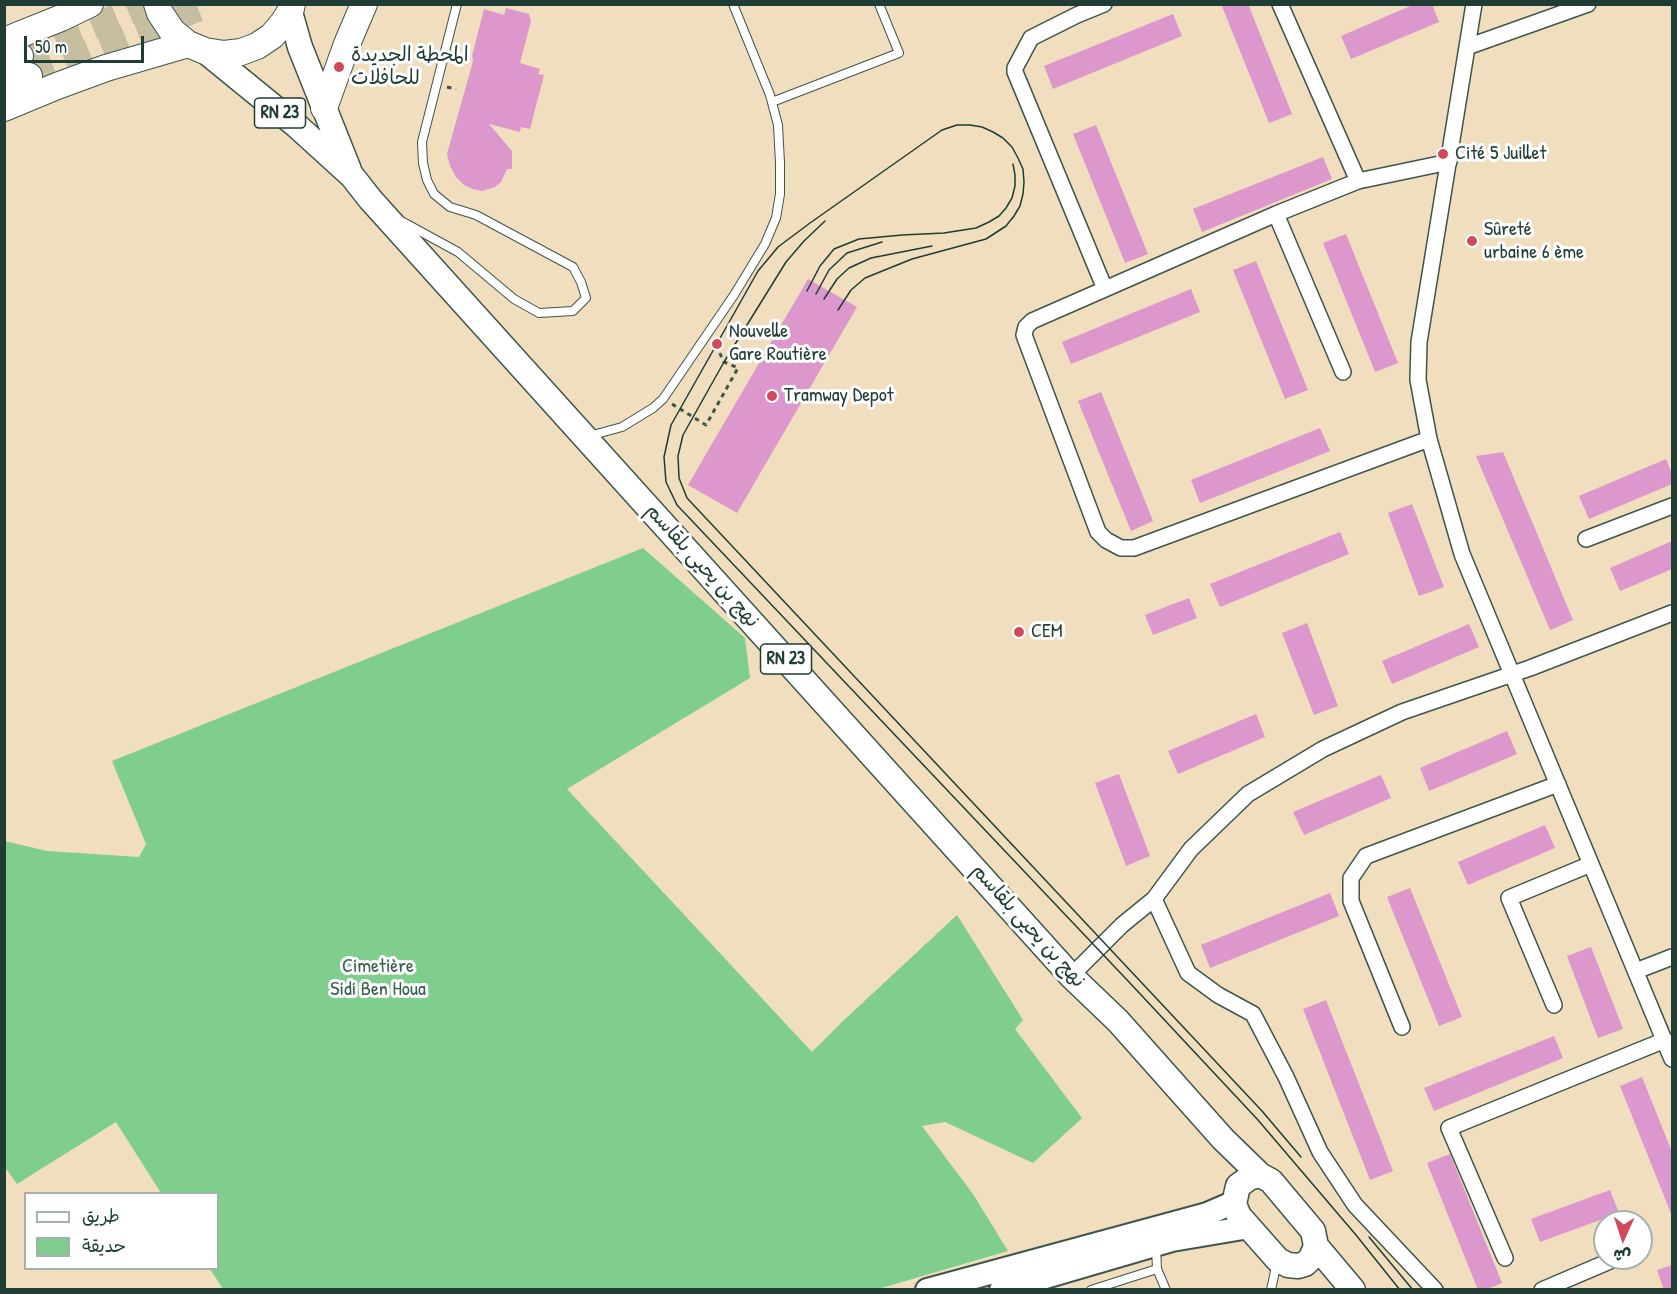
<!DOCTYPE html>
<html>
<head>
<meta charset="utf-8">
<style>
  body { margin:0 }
  #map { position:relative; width:1677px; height:1294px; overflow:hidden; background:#f1debe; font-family:"Patrick Hand","Playpen Sans Arabic",sans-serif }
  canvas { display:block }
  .frame { position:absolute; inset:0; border:6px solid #1f3d34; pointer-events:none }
  .legend { position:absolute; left:24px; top:1192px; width:195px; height:78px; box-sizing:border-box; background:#fff; border:2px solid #a5b1ae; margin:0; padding:8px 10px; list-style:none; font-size:18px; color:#1f3d34 }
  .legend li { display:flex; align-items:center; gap:12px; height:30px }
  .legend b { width:30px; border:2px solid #a5b1ae }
  .north { position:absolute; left:1593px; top:1210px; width:60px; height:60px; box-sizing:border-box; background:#fff; border:2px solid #a5b1ae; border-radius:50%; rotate:183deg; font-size:16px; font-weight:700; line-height:24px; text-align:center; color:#1f3d34 }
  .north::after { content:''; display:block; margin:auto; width:21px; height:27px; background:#d1495b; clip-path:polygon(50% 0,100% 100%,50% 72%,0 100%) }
  .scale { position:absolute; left:24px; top:36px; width:120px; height:27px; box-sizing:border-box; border:3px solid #1f3d34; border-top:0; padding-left:8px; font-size:18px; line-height:21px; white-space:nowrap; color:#1f3d34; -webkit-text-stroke:4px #fff; paint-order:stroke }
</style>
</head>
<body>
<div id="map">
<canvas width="1677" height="1294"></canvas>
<div class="frame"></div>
<ul class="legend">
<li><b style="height:8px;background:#fff"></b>طريق</li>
<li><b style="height:16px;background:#7fce8e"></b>حديقة</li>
</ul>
<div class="north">ش</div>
<div class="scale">50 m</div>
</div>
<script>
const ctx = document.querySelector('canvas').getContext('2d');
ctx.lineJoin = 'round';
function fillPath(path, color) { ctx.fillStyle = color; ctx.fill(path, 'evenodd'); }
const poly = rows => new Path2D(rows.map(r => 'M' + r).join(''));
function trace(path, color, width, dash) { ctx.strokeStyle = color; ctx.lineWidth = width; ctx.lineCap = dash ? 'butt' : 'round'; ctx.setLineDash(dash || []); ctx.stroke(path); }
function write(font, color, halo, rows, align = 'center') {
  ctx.font = font + ' "Patrick Hand","Playpen Sans Arabic",sans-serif'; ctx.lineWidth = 6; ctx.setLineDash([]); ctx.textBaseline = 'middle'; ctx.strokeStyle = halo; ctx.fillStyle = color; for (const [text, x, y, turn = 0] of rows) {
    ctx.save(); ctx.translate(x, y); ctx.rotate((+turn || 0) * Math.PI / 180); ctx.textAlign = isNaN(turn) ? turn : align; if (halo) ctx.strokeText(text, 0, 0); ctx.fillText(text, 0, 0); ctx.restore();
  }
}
fillPath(poly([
  [643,548,745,638,750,678,567,789,812,1052,843,1021,957,915,1023,1020,1015,1029,1082,1118,1033,1163,945,1122,922,1126,973,1194,1008,1251,878,1289,223,1289,210,1269,218,1268,218,1194,161,1193,116,1122,17,1184,4,1166,5,841,47,851,139,857,146,844,112,761]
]), '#7fce8e');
fillPath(poly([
  [1221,4,1248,4,1292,114,1269,123],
  [1415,4,1432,4,1439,22,1351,59,1341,36],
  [506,8,529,14,531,21,520,63,540,69,538,74,544,75,530,129,521,127,520,132,489,124,512,151,512,169,507,169,501,182,495,187,482,191,473,189,464,185,456,177,450,166,447,154,473,61,472,56,484,9,504,15],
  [1173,14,1182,36,1053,89,1044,66],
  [1096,125,1148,254,1125,263,1073,134],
  [1323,157,1332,179,1202,232,1193,209],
  [1346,234,1398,363,1375,372,1323,243],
  [1256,261,1308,390,1285,399,1233,270],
  [808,279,857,307,737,513,688,485],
  [1191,289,1200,312,1071,364,1062,342],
  [1101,392,1153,521,1131,531,1078,401],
  [1320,428,1330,451,1200,503,1191,480],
  [1503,452,1573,620,1550,630,1476,456],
  [1666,459,1672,474,1672,484,1589,519,1579,496],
  [1412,504,1444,587,1419,596,1388,513],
  [1340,532,1349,554,1220,607,1210,584],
  [1672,541,1672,569,1620,591,1610,568],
  [1189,598,1197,618,1153,635,1145,615],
  [1307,623,1338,706,1314,715,1282,633],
  [1469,624,1479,647,1392,684,1382,661],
  [1256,714,1265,737,1178,774,1168,751],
  [1507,731,1517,754,1429,791,1420,768],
  [1119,774,1150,856,1126,866,1095,783],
  [1381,775,1391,798,1304,835,1293,812],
  [1545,825,1555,848,1468,885,1458,862],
  [1410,888,1462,1017,1439,1026,1387,897],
  [1330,893,1339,916,1210,968,1201,945],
  [1591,947,1623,1029,1598,1038,1567,956],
  [1326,1000,1393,1171,1370,1180,1303,1009],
  [1554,1036,1563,1058,1434,1111,1424,1088],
  [1642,1077,1672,1152,1672,1216,1620,1086],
  [1450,1154,1502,1283,1485,1290,1478,1290,1427,1163],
  [1610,1190,1619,1213,1540,1242,1531,1219],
  [1672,1265,1672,1290,1664,1290,1657,1270]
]), '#dc97cc');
trace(poly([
  [20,56,148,4],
  [29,76,209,4]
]), '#c7bea2', 26, [26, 13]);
const service = poly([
  [772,102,899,53,879,4],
  [403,222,458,252,514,299,539,313,573,311,586,298,581,282,573,267,476,215,450,207,434,194,427,180,423,163,422,142,457,4],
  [589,436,622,427,653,408,663,399,734,295,765,244,776,218,780,194,780,163,778,125,770,95,733,4],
  [1157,1269,1166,1290],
  [1091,1290,1157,1269,1156,1247],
  [1271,1290,1277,1262]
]);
const minor = poly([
  [1104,4,1077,15,1031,38,1015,68,1015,72,1105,289,1032,321,1026,327,1024,335,1098,532,1106,540,1121,548,1134,548,1429,439],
  [1280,4,1358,181],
  [1474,4,1419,342,1418,380,1429,439,1462,554,1672,1059],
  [1467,47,1588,4],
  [1276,214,1343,372],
  [1105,289,1276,214,1358,181,1449,162],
  [1586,539,1672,506],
  [1154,899,1188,973,1218,995,1253,1014,1286,1077,1320,1152,1355,1205,1435,1290],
  [1636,971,1672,957],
  [1071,976,1122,925,1154,899,1191,849,1248,794,1323,749,1402,712,1530,668,1672,613],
  [1554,1005,1509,898,1591,864],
  [1402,1027,1351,901,1351,878,1366,856,1558,784],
  [1505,1258,1449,1128,1665,1040],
  [1542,1290,1617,1258]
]);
const secondary = poly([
  [927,1290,1207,1214,1235,1202],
  [1001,1290,1172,1240,1249,1227]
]);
const primary = poly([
  [290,12,300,47,349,170],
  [205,51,297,126,352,176,370,199,1071,976,1118,1021,1223,1139,1260,1175,1271,1181,1313,1231,1316,1246,1311,1258,1305,1264,1298,1266,1288,1265,1278,1260,1239,1216,1234,1204,1238,1186,1249,1178,1260,1175],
  [1316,1246,1353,1290]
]);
const trunk = poly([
  [157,4,160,13,172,31,188,44,205,51,224,54,241,52,257,46,272,36,283,23,290,12,292,4],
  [4,41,61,18,90,4],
  [4,63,20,56],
  [4,87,29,76],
  [4,108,57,86,106,68,188,44],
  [324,108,347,44,364,4]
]);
trace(service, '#3e5549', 10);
trace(minor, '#3e5549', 18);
trace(secondary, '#3e5549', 26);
trace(primary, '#3e5549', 27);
trace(trunk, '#3e5549', 28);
trace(poly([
  [412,78,420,80],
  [447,87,456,89],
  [672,404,706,425,738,368,724,362,715,343]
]), '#3e5549', 3, [4.5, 4.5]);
trace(service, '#fff', 8);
trace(minor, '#fff', 15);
trace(secondary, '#fff', 22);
trace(primary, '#fff', 24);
trace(trunk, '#fff', 26);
trace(poly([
  [825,221,804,241,786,262,724,362,683,435,678,456,679,478,687,498,1262,1111,1301,1157],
  [807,291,820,266,834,249,859,239,902,235,944,233,976,228,989,222,999,216,1006,208,1012,198,1015,186,1015,175,1013,164],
  [816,294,829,270,847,253,882,242],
  [824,299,837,279,849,268,871,258,932,246],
  [838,310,851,290,865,278,912,259,986,239,1006,226,1014,216,1020,206,1023,194,1024,182,1023,169,1018,158,1012,147,1003,138,993,132,982,127,970,125,957,125,942,130,810,223,778,247,758,271,671,425,664,457,666,482,677,505,1129,982,1258,1120,1356,1235,1400,1290],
  [1369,1237,1413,1290]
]), '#1f3d34', 1.5);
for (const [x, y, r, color] of [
  [339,67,6,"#d1495b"],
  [1443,154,6,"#d1495b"],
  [1472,241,6,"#d1495b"],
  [717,344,6,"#d1495b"],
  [772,396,6,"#d1495b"],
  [1019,632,6,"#d1495b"]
]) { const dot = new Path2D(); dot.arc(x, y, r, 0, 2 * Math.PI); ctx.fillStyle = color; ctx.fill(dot); trace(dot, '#fff', 2); }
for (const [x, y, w] of [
  [280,113,51],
  [786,659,51]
]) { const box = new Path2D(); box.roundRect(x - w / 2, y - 15, w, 30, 4.5); ctx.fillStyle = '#fff'; ctx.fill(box); trace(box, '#1f3d34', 1.5); }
write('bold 18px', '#1f3d34', null, [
  ["RN 23",280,113],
  ["RN 23",786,659]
]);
write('20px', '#1f3d34', '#fff', [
  ["المحطة الجديدة",351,56],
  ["للحافلات",351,79],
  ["Cité 5 Juillet",1455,154],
  ["Sûreté",1484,230],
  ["urbaine 6 ème",1484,253],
  ["Nouvelle",729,332],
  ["Gare Routière",729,355],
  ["Tramway Depot",784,396],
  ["CEM",1031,632]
], 'left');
write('20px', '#1f3d34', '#fff', [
  ["نهج بن يحيى بلقاسم",702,566,48],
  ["نهج بن يحيى بلقاسم",1028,926,48]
]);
write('20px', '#37614a', '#fff', [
  ["Cimetière",378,967],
  ["Sidi Ben Houa",378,990]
]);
</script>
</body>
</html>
